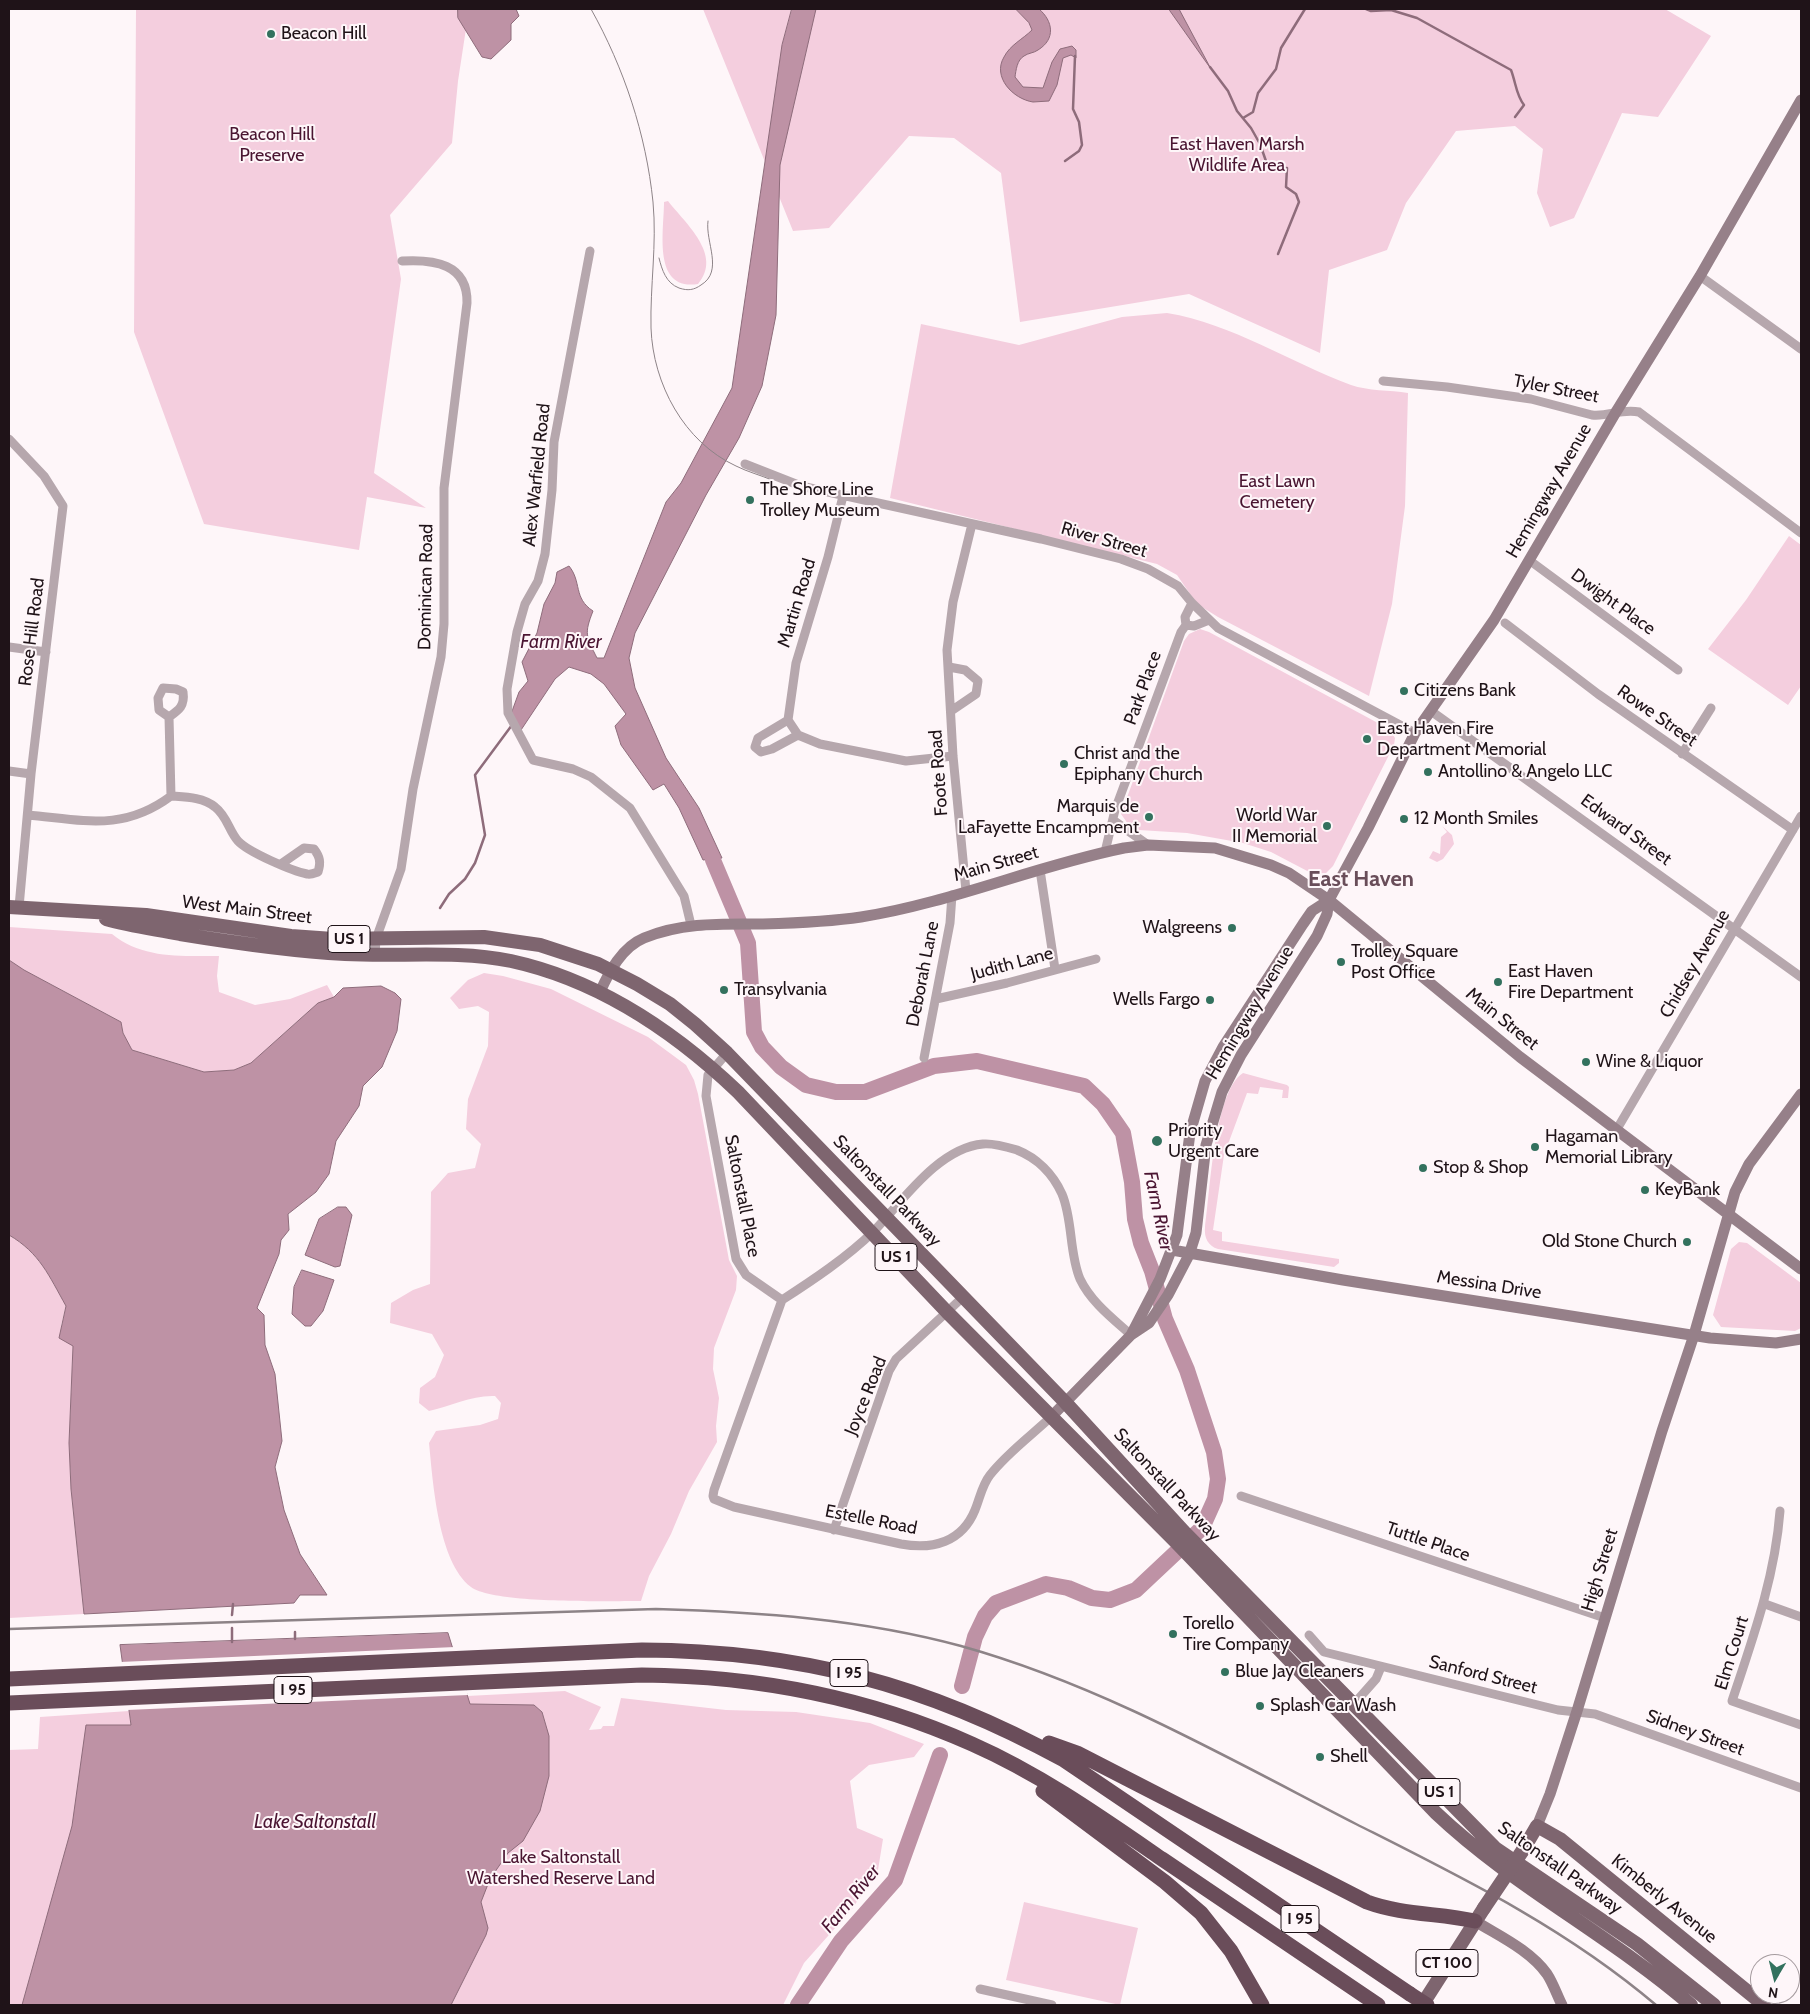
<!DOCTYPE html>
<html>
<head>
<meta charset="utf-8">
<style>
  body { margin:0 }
  #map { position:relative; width:1810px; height:2014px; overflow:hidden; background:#fef6f9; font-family:Cabin,sans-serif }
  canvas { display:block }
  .frame { position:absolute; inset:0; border:10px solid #1f1318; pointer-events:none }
  .north { position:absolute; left:1750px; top:1954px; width:50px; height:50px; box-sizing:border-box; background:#fef6f9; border:1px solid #a59b9f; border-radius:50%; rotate:188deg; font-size:14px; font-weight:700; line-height:20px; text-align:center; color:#1f1318 }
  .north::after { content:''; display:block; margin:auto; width:18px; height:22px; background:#33715e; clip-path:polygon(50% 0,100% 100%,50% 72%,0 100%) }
</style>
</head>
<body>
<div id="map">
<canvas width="1810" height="2014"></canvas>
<div class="frame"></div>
<div class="north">N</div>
</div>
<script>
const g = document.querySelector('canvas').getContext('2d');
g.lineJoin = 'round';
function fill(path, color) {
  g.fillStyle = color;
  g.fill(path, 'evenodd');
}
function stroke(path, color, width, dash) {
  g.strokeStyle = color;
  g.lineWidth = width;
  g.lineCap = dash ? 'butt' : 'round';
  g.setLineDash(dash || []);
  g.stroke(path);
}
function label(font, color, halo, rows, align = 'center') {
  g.font = font + ' Cabin,sans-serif';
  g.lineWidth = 4;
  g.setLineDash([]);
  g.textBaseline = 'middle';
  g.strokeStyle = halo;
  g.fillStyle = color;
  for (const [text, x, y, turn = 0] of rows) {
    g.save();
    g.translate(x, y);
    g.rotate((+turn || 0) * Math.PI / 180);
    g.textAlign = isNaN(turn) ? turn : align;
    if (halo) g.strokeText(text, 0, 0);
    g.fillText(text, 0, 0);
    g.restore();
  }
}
fill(new Path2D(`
  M 136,9 L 469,9 L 458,81 L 452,143 L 390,215 L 401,279 L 374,473 L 426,508 L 367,497 L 359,550 L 204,524 L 134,332 Z
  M 703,9 L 1665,9 L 1711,36 L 1658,117 L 1622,113 L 1574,218 L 1550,227 L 1537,193 L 1543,149 L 1515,126 L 1456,131 L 1406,203 L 1387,250 L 1329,270 L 1320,353 L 1189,294 L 1020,322 L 1001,173 L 954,138 L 909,136 L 829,228 L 793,231 Z
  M 668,201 C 686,224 723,255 698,284 C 652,291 664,231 664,202 Z
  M 1167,313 C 1233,324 1289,362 1351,385 C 1368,391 1390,390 1408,393 L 1405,506 L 1392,604 L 1369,696 L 1218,617 L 1197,604 L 1177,575 L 1157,564 L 890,498 L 921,324 L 1019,345 L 1122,317 Z
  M 1789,536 L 1801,545 L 1801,686 L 1788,705 L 1708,649 L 1746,600 Z
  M 1200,629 L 1209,632 L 1389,729 L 1395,738 L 1394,745 L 1333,866 L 1326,873 L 1313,874 L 1271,852 L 1243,843 L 1187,833 L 1139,830 L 1128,824 L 1121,814 L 1184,641 L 1189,634 Z
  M 1442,826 L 1452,835 L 1454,844 L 1443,859 L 1437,862 L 1429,858 L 1433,851 L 1440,854 L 1441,837 L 1447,832 Z
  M 9,927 L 112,934 C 142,959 182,956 219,956 L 217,976 L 219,992 L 255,1005 L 290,999 L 327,985 L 334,997 L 318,1003 L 251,1063 L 234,1070 L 204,1072 L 132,1050 L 123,1033 L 121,1022 L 24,970 L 9,960 Z
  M 484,973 L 503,976 L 551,989 L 648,1037 L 686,1065 L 694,1080 L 698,1094 L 729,1260 L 737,1276 L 736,1290 L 714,1348 L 713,1369 L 719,1398 L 716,1426 L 717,1442 L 689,1491 L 671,1534 L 649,1576 L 641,1601 C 609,1601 493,1604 471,1587 C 438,1562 433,1482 429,1443 L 436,1431 L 480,1425 L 498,1419 L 501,1403 L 495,1396 C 472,1395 451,1406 429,1411 L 419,1403 L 420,1388 L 435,1377 L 444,1355 L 432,1334 L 390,1323 L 391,1303 L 413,1290 L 430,1284 L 431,1192 L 448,1173 L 475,1168 L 481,1144 L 466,1129 L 468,1099 L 488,1046 L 489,1012 L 478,1006 L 459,1009 L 450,998 L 468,980 Z
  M 1243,1073 L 1287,1085 L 1289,1087 L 1288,1098 L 1282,1098 L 1283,1090 L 1260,1087 L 1258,1094 L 1247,1093 L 1224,1155 L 1213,1230 L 1222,1232 L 1222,1241 L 1339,1259 L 1339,1263 L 1334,1267 L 1218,1249 C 1208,1246 1204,1238 1205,1227 C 1210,1194 1214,1091 1243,1073 Z
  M 9,1235 C 40,1253 49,1276 66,1306 L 61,1326 L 73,1346 L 69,1443 L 71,1489 L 84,1614 L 9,1618 Z
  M 1739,1242 L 1747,1243 L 1801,1283 L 1801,1328 L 1795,1331 L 1721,1327 L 1713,1315 L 1731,1249 Z
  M 565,1691 L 601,1707 L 589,1730 L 601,1729 L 603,1726 L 614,1726 L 621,1698 L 726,1710 L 796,1712 L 870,1723 L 924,1744 L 914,1757 L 869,1765 L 850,1781 L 857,1828 L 883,1839 L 878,1870 L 852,1909 L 804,1963 L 783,2005 L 9,2005 L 9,1750 L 38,1749 L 40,1717 L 129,1711 L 131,1725 L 547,1730 L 542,1712 L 534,1705 L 469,1705 L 467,1696 Z
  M 1024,1902 L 1138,1928 L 1120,2005 L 1006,1980 Z`), '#f4cede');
const water = new Path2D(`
  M 458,9 L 516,9 L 519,16 L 511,24 L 511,40 L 491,59 L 482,57 L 458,18 Z
  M 792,9 L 816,9 L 780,165 L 776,315 L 762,386 L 739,438 L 706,495 L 635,633 L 629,658 L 635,688 L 666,758 L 699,808 L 722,858 L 703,860 L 679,808 L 664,784 L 653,790 L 621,745 L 615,726 L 626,714 L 604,684 L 591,674 L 569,667 L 555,679 L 521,730 L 511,714 L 519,692 L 528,681 L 522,662 L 537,633 L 544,604 L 555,583 L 557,572 L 569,566 C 582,582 573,598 593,611 C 584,634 586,636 597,658 L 604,658 L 666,502 L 681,483 L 732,388 L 782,45 Z
  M 1016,9 L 1039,9 C 1053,21 1056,39 1038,50 C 1034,53 1028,53 1024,56 C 1017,60 1016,70 1015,77 L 1023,87 L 1043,88 L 1052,62 L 1060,49 L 1072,46 L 1076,50 L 1076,58 L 1071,55 L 1063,58 L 1057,85 L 1049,101 C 1044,101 1038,102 1033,102 C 1013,99 992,77 1004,57 C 1010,45 1023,39 1032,30 L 1029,23 Z
  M 1169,9 L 1179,9 L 1211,69 L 1170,11 Z
  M 9,960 L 24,970 L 121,1022 L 123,1033 L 132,1050 L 204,1072 L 234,1070 L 251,1063 L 318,1003 L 334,997 L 343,988 L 381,986 L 395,993 L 401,999 L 397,1031 L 382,1067 L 363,1086 L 359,1106 L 336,1141 L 329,1174 L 316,1192 L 288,1214 L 289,1230 L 281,1240 L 279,1254 L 257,1308 L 264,1315 L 265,1345 L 275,1374 L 282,1441 L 275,1467 L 284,1510 L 300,1554 L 327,1595 L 300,1595 L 294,1603 L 84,1614 L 71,1489 L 69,1443 L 73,1346 L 59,1338 L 66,1306 C 49,1276 40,1253 9,1235 Z
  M 338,1207 L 346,1207 L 352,1215 L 340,1266 L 335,1267 L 305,1255 L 319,1219 Z
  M 302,1270 L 334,1280 L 323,1311 L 311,1326 L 305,1326 L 292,1314 L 294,1287 Z
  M 448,1633 L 470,1704 L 534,1705 L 542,1712 L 549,1736 L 549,1776 L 540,1811 L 523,1841 L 508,1853 L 490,1879 L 481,1902 L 488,1928 L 486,1935 L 451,2005 L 22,2005 L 72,1826 L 86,1725 L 131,1725 L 120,1645 Z`);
fill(water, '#be92a5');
stroke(water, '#8e6c7b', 1);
fill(new Path2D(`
  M 455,1647 L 468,1695 L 127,1710 L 120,1662 Z`), '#fef6f9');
stroke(new Path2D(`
  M 1366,9 L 1371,11 L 1391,10 L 1417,18 L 1511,70 C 1516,83 1516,95 1524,105 L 1515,117
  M 1210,67 L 1228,91 L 1237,111 L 1251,128 L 1260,144 L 1267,164 L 1272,168 L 1287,168 L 1286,187 L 1296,194 L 1299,202 L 1278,254
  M 1243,118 L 1253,112 L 1258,93 L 1276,69 L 1281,48 L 1305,9
  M 1065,161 L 1079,151 L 1082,145 L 1079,122 L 1073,109 L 1075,56
  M 440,908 L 449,894 L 465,879 L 475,863 L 485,835 L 475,775 L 512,725
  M 232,1615 L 233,1604
  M 295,1632 L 295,1639
  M 232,1642 L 232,1628`), '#8e6c7b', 2.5);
stroke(new Path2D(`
  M 713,860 L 748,943 L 754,1032 L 762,1047 L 781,1067 L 806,1085 L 836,1092 L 865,1092 L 934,1066 L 977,1061 L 1084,1086 L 1103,1104 L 1123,1133 L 1132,1182 L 1135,1219 L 1141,1243 L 1152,1271 L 1165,1319 L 1187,1370 L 1214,1452 L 1218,1479 L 1215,1499 L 1202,1528 L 1136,1590 L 1110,1600 L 1092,1598 L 1068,1588 L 1046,1584 L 996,1603 L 985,1616 L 975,1637 L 962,1686
  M 798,2005 L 841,1941 L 895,1880 L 940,1755`), '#be92a5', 16);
stroke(new Path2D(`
  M 590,251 L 554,442 L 552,490 L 545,554 L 538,581 L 525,604 L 517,632 L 507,689 L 508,713 L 533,760 L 573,769 L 591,777 L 630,808 L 684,896 L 691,925
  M 1700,276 L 1801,349
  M 1383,381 L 1447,387 L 1531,399 L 1592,415 C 1608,417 1622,408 1639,412 L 1801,533
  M 9,439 L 44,476 L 63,506 L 31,774 L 19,907
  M 745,464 L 801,486 L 1041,539 L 1121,559 L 1148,569 L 1178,586 L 1192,603 L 1218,628 L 1415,733
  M 1529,560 L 1678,670
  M 1505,623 L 1598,694 L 1793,830
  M 1186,625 L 1185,617 L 1192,603
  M 9,647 L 46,652
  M 949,667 L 965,670 L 978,681 L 976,694 L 951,711
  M 1431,711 L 1801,977
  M 788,720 L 796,663 L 828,557 L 843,496
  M 798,735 L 772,749 L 761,752 L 755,747 L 758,738 L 788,720 L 798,735 L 820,744 L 906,761 L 953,756
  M 1682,754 L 1711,708
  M 9,771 L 31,774
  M 171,796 C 185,797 203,797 215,807 C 227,816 229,831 238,841 C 248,852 292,871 307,874 C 311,875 315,873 318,872 C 321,862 320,857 314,849 L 304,848 L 281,864
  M 28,815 C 83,820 123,832 171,796 L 169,717 L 159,710 L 158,698 L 163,688 L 176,689 L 183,692 C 185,706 179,710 169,717
  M 1113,820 L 1148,845
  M 1105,852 L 1115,810 L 1181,632 L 1186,625 L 1194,626 L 1209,620
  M 1040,870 L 1055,969
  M 966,891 L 953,756 L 947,650 L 953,602 L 972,524
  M 375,955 L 376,939 L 401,869 L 413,789 L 441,657 L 444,624 L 444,488 L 467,303 C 468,264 434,259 402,261
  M 936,999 L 1007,983 L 1096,959
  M 727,1053 L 708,1075 L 706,1096 L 736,1259 L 746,1275 L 782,1300
  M 924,1058 L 950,923 L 952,895
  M 1617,1129 L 1801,816
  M 782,1300 L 714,1490 L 713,1496 L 714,1499 L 734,1507 L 901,1544 C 933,1550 962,1542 975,1510 C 980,1498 982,1485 990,1475 C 1007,1453 1032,1435 1052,1416
  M 782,1300 C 813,1280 846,1258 873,1232 C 902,1202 938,1148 983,1144 C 994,1143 1007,1147 1017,1150 C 1037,1158 1053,1174 1062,1194 C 1073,1220 1069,1253 1080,1279 C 1091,1302 1112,1318 1131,1335
  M 1241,1496 L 1605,1618
  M 1780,1511 C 1775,1577 1753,1638 1732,1701 L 1801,1725
  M 834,1530 L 889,1371 L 896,1359 L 962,1298
  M 1765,1604 L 1801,1617
  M 1309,1635 L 1324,1652 L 1558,1710 L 1595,1714 L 1801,1788
  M 1353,1705 L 1376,1679 L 1381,1667
  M 980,1989 L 1052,2005`), '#b6a7ad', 9);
stroke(new Path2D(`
  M 600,992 C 609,972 622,947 644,938 C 683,922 722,924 763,924 C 796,923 828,922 861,917 C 950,903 1035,866 1124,848 L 1148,845 L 1215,848 L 1271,865 L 1289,873 L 1329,900 L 1520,1057 L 1801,1269
  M 1172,1250 L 1343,1280 L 1710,1338 L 1776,1343 L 1801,1339
  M 1131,1335 L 1160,1279 L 1177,1235 L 1190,1133 L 1205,1081 L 1223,1047 L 1303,924 L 1312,911 L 1329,900
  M 1052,1416 L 1131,1335 L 1149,1323 L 1168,1295 L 1189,1255 L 1196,1233 L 1206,1145 L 1222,1092 L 1241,1055 L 1317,936 L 1327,914 L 1329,900 L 1368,828 L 1415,733 L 1494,620 L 1616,412 L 1700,276 L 1801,100
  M 1537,1826 L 1550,1794 L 1577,1711 L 1662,1431 L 1694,1335 L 1735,1192 L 1749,1164 L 1801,1094
  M 1475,1921 C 1499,1936 1530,1950 1547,1974 C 1553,1983 1557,1995 1562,2005`), '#968089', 11);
stroke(new Path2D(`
  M 9,907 L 146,915 L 291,936 L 333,939 L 484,937 L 540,945 L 598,964 L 637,984 L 670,1004 L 695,1024 L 727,1053 L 1065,1402 L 1185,1533 L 1495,1848 L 1637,1944 L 1714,2005
  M 106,919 C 130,926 155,929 180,934 C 235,943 290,951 345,954 C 401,957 456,950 511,961 C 598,980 675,1032 738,1092 L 947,1312 L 1176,1542 L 1436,1813 C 1513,1886 1610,1935 1691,2005
  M 1523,1850 L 1537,1826 L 1560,1839 L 1764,2005
  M 1422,2005 L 1484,1908`), '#7e656f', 14);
stroke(new Path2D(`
  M 9,1679 L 642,1650 C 799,1651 926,1684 1064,1760 L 1410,1994
  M 9,1703 L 642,1675 C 757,1676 867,1697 972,1744 C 1040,1774 1101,1817 1162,1859 C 1234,1907 1306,1956 1378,2005
  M 1049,1743 L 1077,1753 L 1367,1902 C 1402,1915 1439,1913 1475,1921
  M 1043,1791 L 1165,1882 L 1201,1913 L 1231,1951 L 1262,2005`), '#6a4d5a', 15);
stroke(new Path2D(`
  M 591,9 C 624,68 646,134 653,202 C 657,245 650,285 651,328 C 653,384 684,442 736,466 C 748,472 760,475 772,480
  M 659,258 C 662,270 666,283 679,288 C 688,291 694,290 701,285 C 724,271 705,242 708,221`), '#8d8387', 1);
stroke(new Path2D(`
  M 9,1629 L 656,1609 C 759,1612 861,1619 961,1646 C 1101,1685 1228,1758 1356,1824 C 1463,1878 1564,1927 1656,2005`), '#8d8387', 2.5);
stroke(new Path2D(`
  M 1484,1908 L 1523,1850`), '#7e656f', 14);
stroke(new Path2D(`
  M 1410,1994 L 1427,2005`), '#6a4d5a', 15);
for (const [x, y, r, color] of [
  [271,34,5,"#33715e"],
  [750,500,5,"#33715e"],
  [1404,691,5,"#33715e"],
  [1367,739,5,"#33715e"],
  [1064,764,5,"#33715e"],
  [1428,772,5,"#33715e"],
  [1149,817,5,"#33715e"],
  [1404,819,5,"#33715e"],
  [1327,826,5,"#33715e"],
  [1232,928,5,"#33715e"],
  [1341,962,5,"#33715e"],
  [1498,982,5,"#33715e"],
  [724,990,5,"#33715e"],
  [1210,1000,5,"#33715e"],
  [1586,1062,5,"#33715e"],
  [1157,1141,6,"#33715e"],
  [1535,1147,5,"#33715e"],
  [1423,1168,5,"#33715e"],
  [1645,1190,5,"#33715e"],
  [1687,1242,5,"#33715e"],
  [1173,1634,5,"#33715e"],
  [1225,1672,5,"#33715e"],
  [1260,1706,5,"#33715e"],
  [1320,1757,5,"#33715e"]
]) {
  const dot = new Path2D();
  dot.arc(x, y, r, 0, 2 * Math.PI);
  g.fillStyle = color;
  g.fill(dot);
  stroke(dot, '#fef6f9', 2);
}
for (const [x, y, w] of [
  [349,939,42],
  [896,1257,42],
  [849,1673,38],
  [293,1690,38],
  [1439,1792,42],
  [1300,1919,38],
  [1447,1963,62]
]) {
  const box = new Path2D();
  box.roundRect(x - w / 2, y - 13.5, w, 27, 4);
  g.fillStyle = '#fef6f9';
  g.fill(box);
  stroke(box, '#1f1318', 1);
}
label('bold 16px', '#1f1318', null, [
  ["US 1",349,939],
  ["US 1",896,1257],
  ["I 95",849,1673],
  ["I 95",293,1690],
  ["US 1",1439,1792],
  ["I 95",1300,1919],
  ["CT 100",1447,1963]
]);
label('18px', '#1f1318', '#fef6f9', [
  ["Beacon Hill",281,34],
  ["The Shore Line",760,490],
  ["Trolley Museum",760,511],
  ["Citizens Bank",1414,691],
  ["East Haven Fire",1377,729],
  ["Department Memorial",1377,750],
  ["Christ and the",1074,754],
  ["Epiphany Church",1074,775],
  ["Antollino & Angelo LLC",1438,772],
  ["Marquis de",1139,807,"right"],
  ["LaFayette Encampment",1139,828,"right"],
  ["World War",1317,816,"right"],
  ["II Memorial",1317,837,"right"],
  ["12 Month Smiles",1414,819],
  ["Walgreens",1222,928,"right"],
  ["Trolley Square",1351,952],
  ["Post Office",1351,973],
  ["East Haven",1508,972],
  ["Fire Department",1508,993],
  ["Transylvania",734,990],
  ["Wells Fargo",1200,1000,"right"],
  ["Wine & Liquor",1596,1062],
  ["Priority",1168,1131],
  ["Urgent Care",1168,1152],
  ["Hagaman",1545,1137],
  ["Memorial Library",1545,1158],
  ["Stop & Shop",1433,1168],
  ["KeyBank",1655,1190],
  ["Old Stone Church",1677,1242,"right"],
  ["Torello",1183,1624],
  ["Tire Company",1183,1645],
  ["Blue Jay Cleaners",1235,1672],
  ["Splash Car Wash",1270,1706],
  ["Shell",1330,1757]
], 'left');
label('18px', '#4a1531', '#fef6f9', [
  ["Beacon Hill",272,135],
  ["Preserve",272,156],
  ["East Haven Marsh",1237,145],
  ["Wildlife Area",1237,166],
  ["East Lawn",1277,482],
  ["Cemetery",1277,503],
  ["Lake Saltonstall",561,1858],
  ["Watershed Reserve Land",561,1879]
]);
label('18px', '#1f1318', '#fef6f9', [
  ["Tyler Street",1556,389,11],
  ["Alex Warfield Road",537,475,-84],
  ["Hemingway Avenue",1549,491,-60],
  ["River Street",1104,540,16],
  ["Dominican Road",426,587,-89],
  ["Dwight Place",1613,602,36],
  ["Martin Road",797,603,-73],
  ["Rose Hill Road",32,632,-83],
  ["Park Place",1143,688,-70],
  ["Rowe Street",1657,716,35],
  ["Foote Road",939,773,-94],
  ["Edward Street",1626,830,36],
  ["Main Street",996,864,-16],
  ["West Main Street",247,910,7],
  ["Judith Lane",1012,964,-15],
  ["Chidsey Avenue",1695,964,-60],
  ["Deborah Lane",923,974,-79],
  ["Hemingway Avenue",1250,1013,-59],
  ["Main Street",1502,1019,39],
  ["Saltonstall Parkway",887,1191,46],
  ["Saltonstall Place",742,1196,79],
  ["Messina Drive",1489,1285,9],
  ["Joyce Road",866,1396,-68],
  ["Saltonstall Parkway",1167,1485,47],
  ["Estelle Road",871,1520,11],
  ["Tuttle Place",1428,1542,19],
  ["High Street",1600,1570,-73],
  ["Elm Court",1732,1653,-73],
  ["Sanford Street",1483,1675,14],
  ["Sidney Street",1695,1733,20],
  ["Saltonstall Parkway",1560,1868,35],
  ["Kimberly Avenue",1664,1899,39]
]);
label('italic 19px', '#4b1532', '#fef6f9', [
  ["Farm River",561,642],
  ["Farm River",1158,1211,78],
  ["Lake Saltonstall",315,1822],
  ["Farm River",851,1899,-51]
]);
label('bold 22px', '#694d59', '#fef6f9', [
  ["East Haven",1361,880]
]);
</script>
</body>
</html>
